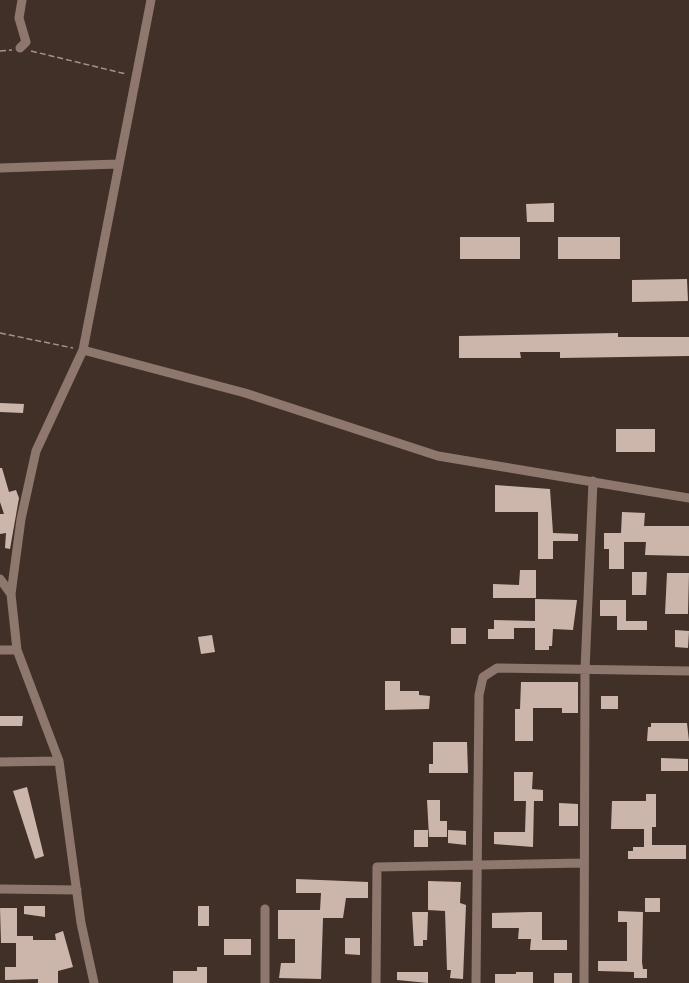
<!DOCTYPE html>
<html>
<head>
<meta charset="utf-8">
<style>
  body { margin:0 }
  canvas { display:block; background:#413028 }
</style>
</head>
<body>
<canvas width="689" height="983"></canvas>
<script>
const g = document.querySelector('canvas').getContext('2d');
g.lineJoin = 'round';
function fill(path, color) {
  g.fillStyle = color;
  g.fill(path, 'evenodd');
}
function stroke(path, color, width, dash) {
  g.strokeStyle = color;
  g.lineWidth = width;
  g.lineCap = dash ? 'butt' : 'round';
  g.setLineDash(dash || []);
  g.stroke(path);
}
fill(new Path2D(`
  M 554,203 L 554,222 L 527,222 L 526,204 Z
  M 460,237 L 520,237 L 520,259 L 460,259 Z
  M 558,237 L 620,237 L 620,259 L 558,259 Z
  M 687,279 L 688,301 L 632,302 L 632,280 Z
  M 618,333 L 618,337 L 689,337 L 689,356 L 560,358 L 560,352 L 520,352 L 521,358 L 459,358 L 459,336 Z
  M 0,403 L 24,404 L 23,413 L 0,412 Z
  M 616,429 L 655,429 L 655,452 L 616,452 Z
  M 0,468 L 2,468 L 9,492 L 16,490 L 19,498 L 10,549 L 5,548 L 6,533 L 0,534 L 0,514 L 4,514 L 0,502 Z
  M 495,485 L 550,489 L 553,533 L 578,534 L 578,541 L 553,541 L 553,559 L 538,559 L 538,512 L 495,512 Z
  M 622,512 L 645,513 L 644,526 L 689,526 L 689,556 L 645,555 L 646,542 L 624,542 L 624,569 L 609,569 L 609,549 L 604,549 L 604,533 L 621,533 Z
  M 520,570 L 536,570 L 536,598 L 493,598 L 493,584 L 519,585 Z
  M 632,572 L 647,572 L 646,595 L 632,595 Z
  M 667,573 L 689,573 L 688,614 L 665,614 Z
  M 535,599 L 577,600 L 573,630 L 553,629 L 552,646 L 549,646 L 549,650 L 535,650 L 535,628 L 514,628 L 514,639 L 488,639 L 488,629 L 494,629 L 494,620 L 535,621 Z
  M 600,600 L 626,600 L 626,621 L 647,621 L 647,630 L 617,630 L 617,616 L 600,616 Z
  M 451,628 L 466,628 L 466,644 L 451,644 Z
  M 675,630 L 689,631 L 688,648 L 675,647 Z
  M 212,635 L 215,652 L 201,654 L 198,637 Z
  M 385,681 L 400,681 L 400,691 L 419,691 L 419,695 L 430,696 L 429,709 L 385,710 Z
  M 521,682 L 578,682 L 578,713 L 562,713 L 562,708 L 533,708 L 533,741 L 515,741 L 515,709 L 520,709 Z
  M 601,696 L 618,696 L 618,709 L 601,709 Z
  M 0,716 L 23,716 L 22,726 L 0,726 Z
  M 651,723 L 687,723 L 689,741 L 647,741 L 648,727 L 651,727 Z
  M 433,742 L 467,742 L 468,773 L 429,773 L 429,764 L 433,764 Z
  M 661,758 L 688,759 L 688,771 L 661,771 Z
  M 514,772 L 533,772 L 532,789 L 543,790 L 543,801 L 534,801 L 533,847 L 494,844 L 494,832 L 525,832 L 526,801 L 514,801 Z
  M 27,787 L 44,856 L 35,859 L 13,791 Z
  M 646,794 L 656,794 L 656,827 L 652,827 L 652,845 L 686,845 L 686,859 L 628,859 L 628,851 L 633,851 L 633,847 L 644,847 L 644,829 L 611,829 L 612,801 L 646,801 Z
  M 427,800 L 440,800 L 440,821 L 447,821 L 447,837 L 429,837 Z
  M 559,803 L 578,804 L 578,826 L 559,826 Z
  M 414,830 L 428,830 L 428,847 L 414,847 Z
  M 448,830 L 466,831 L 466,845 L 448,843 Z
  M 296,879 L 368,882 L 368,898 L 346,898 L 343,918 L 323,918 L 321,979 L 279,978 L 281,963 L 295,963 L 295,939 L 278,939 L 278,910 L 320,910 L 321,893 L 296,893 Z
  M 428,881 L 461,882 L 460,903 L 466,905 L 463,979 L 450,978 L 451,970 L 447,970 L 445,911 L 428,910 Z
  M 645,898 L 660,898 L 660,912 L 645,912 Z
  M 24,906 L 45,906 L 45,917 L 24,914 Z
  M 198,906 L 209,906 L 209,926 L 198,926 Z
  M 0,908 L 17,908 L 17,936 L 33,936 L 33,940 L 56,940 L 55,934 L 63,931 L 73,967 L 58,971 L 58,983 L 38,983 L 38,979 L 5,980 L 5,967 L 16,967 L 16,943 L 1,943 Z
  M 618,911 L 643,912 L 642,962 L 643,969 L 647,969 L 647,978 L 634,978 L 634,972 L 598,971 L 598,961 L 627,961 L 627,922 L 618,922 Z
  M 412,912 L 428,912 L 427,940 L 423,940 L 423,946 L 414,946 Z
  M 531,912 L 542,912 L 542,940 L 567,940 L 567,950 L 530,950 L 531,939 L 518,939 L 519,928 L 492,928 L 492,913 Z
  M 345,938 L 360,938 L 360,955 L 345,954 Z
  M 224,939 L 251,939 L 251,955 L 224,955 Z
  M 197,967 L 207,967 L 207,983 L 173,983 L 173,971 L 197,971 Z
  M 397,972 L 428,972 L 428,983 L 397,980 Z
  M 516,972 L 533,972 L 533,983 L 495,983 L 495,974 L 516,974 Z
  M 554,973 L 572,973 L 572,983 L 554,983 Z`), '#ccb6ac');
stroke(new Path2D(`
  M 0,51 L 12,50
  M 31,51 L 126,74
  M 0,333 L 73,348`), '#a0928c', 1.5, [6, 3]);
stroke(new Path2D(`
  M 20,48 L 26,42 L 19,18 L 22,0
  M 0,168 L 118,164
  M 83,350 L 245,393 L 438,456 L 689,498
  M 0,579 L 11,594
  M 0,650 L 17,650
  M 0,762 L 59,761
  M 0,889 L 77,890
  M 94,983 L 81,923 L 59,761 L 17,650 L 11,594 L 21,519 L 36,451 L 83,350 L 151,0
  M 265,983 L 265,909
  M 376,983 L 377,867 L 583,863
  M 476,983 L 479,695 L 483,677 L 497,668 L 689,671
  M 584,983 L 585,670 L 593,481`), '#8e786e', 9);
</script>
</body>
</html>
